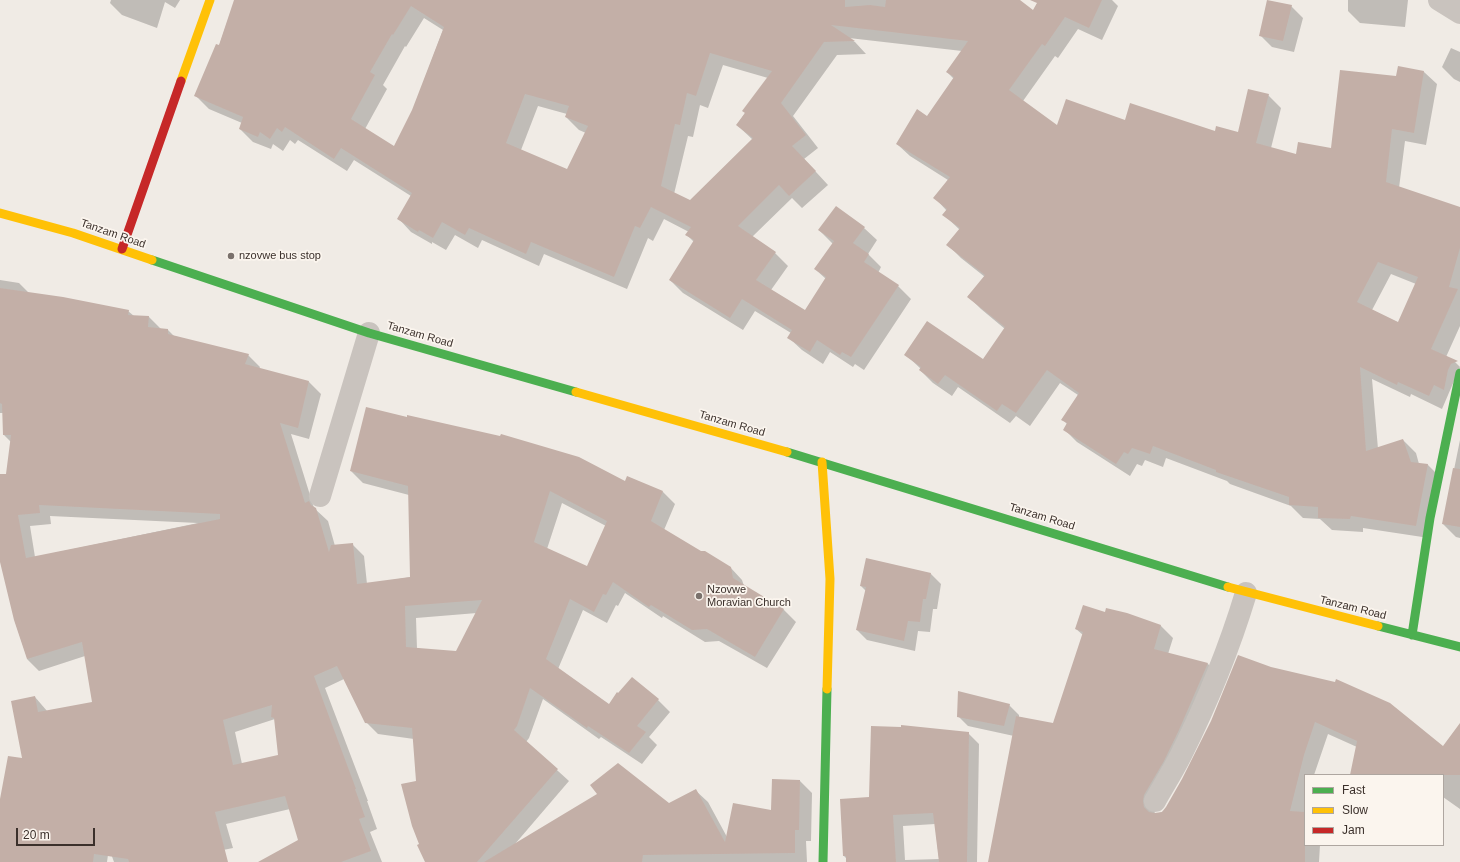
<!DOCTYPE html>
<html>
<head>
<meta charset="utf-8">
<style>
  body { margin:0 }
  #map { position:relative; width:1460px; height:862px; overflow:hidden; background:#f0ebe5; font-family:Helvetica,sans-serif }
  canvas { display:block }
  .legend { position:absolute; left:1304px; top:774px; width:140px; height:72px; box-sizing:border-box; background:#fbf5ee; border:1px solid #aea6a0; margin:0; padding:5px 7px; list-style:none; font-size:12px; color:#3b302b }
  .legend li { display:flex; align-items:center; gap:8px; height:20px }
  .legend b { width:20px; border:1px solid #aea6a0 }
  .scale { position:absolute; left:16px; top:828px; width:79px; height:18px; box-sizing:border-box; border:2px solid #3b302b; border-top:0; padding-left:5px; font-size:12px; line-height:14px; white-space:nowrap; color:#3b302b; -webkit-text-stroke:3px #fbf5ee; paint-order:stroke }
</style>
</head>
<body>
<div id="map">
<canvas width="1460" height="862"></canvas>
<ul class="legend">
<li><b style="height:5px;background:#4caf50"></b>Fast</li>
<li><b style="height:5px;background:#ffc107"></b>Slow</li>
<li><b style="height:5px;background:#c62828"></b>Jam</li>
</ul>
<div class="scale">20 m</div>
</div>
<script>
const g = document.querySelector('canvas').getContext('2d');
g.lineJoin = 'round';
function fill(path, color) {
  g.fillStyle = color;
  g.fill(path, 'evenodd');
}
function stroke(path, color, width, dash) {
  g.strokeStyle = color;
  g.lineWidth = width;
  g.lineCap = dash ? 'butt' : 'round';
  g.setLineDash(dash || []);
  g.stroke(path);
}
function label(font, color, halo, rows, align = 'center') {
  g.font = font + ' Helvetica,sans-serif';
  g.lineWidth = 3.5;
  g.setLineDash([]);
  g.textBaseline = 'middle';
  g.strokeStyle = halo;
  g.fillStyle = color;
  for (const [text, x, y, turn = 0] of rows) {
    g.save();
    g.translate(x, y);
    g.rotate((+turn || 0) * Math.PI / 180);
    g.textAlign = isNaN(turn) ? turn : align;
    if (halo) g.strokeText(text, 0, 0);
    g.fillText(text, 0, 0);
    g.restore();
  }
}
fill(new Path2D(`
  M 111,0 L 180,0 L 175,8 L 165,2 L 157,28 L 122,15 L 110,3 Z
  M 235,0 L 1018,0 L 1033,11 L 1039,0 L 1112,0 L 1118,6 L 1102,40 L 1078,29 L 1058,58 L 1055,56 L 1023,101 L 1057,126 L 1126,121 L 1215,132 L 1239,133 L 1268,95 L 1281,108 L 1271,148 L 1297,155 L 1332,149 L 1397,77 L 1399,67 L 1424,72 L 1437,84 L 1426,145 L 1405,141 L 1399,188 L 1460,215 L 1460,326 L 1446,357 L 1452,359 L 1460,367 L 1442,409 L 1411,394 L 1410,397 L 1372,379 L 1378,449 L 1403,440 L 1416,453 L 1419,464 L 1428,465 L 1441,478 L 1429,538 L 1363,528 L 1363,532 L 1332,530 L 1320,519 L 1303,518 L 1291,506 L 1230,484 L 1227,481 L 1166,458 L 1163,467 L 1145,460 L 1142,466 L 1137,464 L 1130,476 L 1077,442 L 1064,429 L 1067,424 L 1063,420 L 1078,395 L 1060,383 L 1030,426 L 1016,416 L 1010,423 L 958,387 L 952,396 L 933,383 L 920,370 L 921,369 L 905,354 L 983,360 L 1005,329 L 981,309 L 968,296 L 985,277 L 961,258 L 948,245 L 960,230 L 944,215 L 947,211 L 935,198 L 948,180 L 910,156 L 897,144 L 927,117 L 954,79 L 947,72 L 962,51 L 849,38 L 855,42 L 866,54 L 837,55 L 793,116 L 818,148 L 804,159 L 828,185 L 802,208 L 792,198 L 752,237 L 775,253 L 788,266 L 771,290 L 805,311 L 826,279 L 815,269 L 833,244 L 819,230 L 864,228 L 877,240 L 868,254 L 881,267 L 878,273 L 898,286 L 911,299 L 864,370 L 855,364 L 853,367 L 830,352 L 823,364 L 802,350 L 789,338 L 791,333 L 755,311 L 743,330 L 683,293 L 670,280 L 694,242 L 687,235 L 689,232 L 664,219 L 653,241 L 648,238 L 627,289 L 544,254 L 539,266 L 482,240 L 478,248 L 455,235 L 446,250 L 432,242 L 432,244 L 411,232 L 399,219 L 411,196 L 354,160 L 347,171 L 298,140 L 295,144 L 290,140 L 283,151 L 273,144 L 271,149 L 253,142 L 240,129 L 242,123 L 209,109 L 196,96 L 219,46 ZM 424,18 L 443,30 L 413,110 L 394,147 L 365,129 L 387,89 L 383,85 L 405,46 L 406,47 ZM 723,65 L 768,78 L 737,125 L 753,140 L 690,202 L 674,194 L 688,136 L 693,137 L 700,105 L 708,108 ZM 538,106 L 567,114 L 566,117 L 579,130 L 586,133 L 568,171 L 521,150 ZM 1391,274 L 1416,284 L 1399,323 L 1372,310 Z
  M 1348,0 L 1408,0 L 1405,27 L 1360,23 L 1348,11 Z
  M 1291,6 L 1303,18 L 1294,52 L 1272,47 L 1260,35 Z
  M 1451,48 L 1460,52 L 1460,82 L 1454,79 L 1442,67 Z
  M 0,280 L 19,283 L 29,293 L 128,311 L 134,316 L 149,317 L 161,329 L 168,330 L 174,336 L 248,355 L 260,367 L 259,369 L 309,382 L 321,394 L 309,439 L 291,434 L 314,508 L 328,521 L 335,546 L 352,544 L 364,556 L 367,584 L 411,577 L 409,495 L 363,483 L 351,471 L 625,483 L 628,477 L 663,492 L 675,504 L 664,530 L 701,552 L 730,567 L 742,580 L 744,586 L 784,610 L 796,622 L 767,668 L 719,641 L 705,642 L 663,616 L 662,618 L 625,593 L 618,606 L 616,605 L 607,623 L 583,610 L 558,669 L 609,705 L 658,700 L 670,712 L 649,737 L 657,745 L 642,764 L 601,737 L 599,739 L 543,699 L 529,738 L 526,742 L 569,781 L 515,844 L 669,805 L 695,790 L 708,802 L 727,837 L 772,811 L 800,781 L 812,793 L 811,841 L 806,841 L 807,862 L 426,862 L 420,845 L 414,739 L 378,734 L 366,722 L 344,679 L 325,688 L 368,801 L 367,801 L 377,829 L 370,832 L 382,862 L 260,862 L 299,841 L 290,809 L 226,824 L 233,848 L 208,853 L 210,862 L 114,862 L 109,848 L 107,862 L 0,862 L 0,805 L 23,759 L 35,697 L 47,711 L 93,703 L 85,656 L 39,671 L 27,659 L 35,615 L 0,557 L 0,498 L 5,497 L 11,442 L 4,435 L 3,413 L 0,413 ZM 562,503 L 606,526 L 587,568 L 547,549 ZM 50,516 L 198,523 L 35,557 L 30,526 L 51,524 ZM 477,613 L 457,652 L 417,649 L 416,618 ZM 275,719 L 279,756 L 242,764 L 235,732 Z
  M 1460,440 L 1460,538 L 1456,537 L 1443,524 Z
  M 931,574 L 941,584 L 937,609 L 933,609 L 930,632 L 918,631 L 915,651 L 867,640 L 857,630 L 866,591 L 861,586 Z
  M 1106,613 L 1161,626 L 1173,638 L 1168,654 L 1208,664 L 1220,676 L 1156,808 L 1154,815 L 1162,812 L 1167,808 L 1183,779 L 1212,721 L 1239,656 L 1443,747 L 1460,724 L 1460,809 L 1443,797 L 1443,775 L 1351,775 L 1357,747 L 1328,734 L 1314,775 L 1305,775 L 1305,845 L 1320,845 L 1319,862 L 989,862 L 1014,736 L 968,726 L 958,716 L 1009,705 L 1019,715 L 1019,717 L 1053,725 L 1083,635 L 1076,629 Z
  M 902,728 L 968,733 L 979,744 L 977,862 L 847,862 L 847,859 L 844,856 ZM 935,824 L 939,859 L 905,860 L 903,826 Z`), '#0003');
fill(new Path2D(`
  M 234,0 L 845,0 L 845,7 L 870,5 L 885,7 L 886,0 L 1020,0 L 1033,10 L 1037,3 L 1030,0 L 1102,0 L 1089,28 L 1065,17 L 1045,46 L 1042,44 L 1009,90 L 1057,125 L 1066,99 L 1125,120 L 1130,103 L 1215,131 L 1216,126 L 1238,132 L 1248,89 L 1269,94 L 1256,143 L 1296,154 L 1298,142 L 1331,148 L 1340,70 L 1396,76 L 1398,66 L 1424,71 L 1414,133 L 1392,129 L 1386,182 L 1460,207 L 1460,248 L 1449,287 L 1458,289 L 1431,349 L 1458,361 L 1451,364 L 1448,370 L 1444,390 L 1434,385 L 1429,396 L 1398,382 L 1397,385 L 1360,367 L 1366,451 L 1403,439 L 1411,462 L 1428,464 L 1416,526 L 1351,516 L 1350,519 L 1318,518 L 1318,507 L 1289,505 L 1289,497 L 1216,472 L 1216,470 L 1153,446 L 1150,454 L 1132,448 L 1128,454 L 1124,452 L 1116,464 L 1063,430 L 1067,423 L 1061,420 L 1079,393 L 1047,370 L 1016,413 L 1002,404 L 997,411 L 945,375 L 938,384 L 919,370 L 921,367 L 904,355 L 927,321 L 983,359 L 1005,327 L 967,297 L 985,275 L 946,245 L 960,228 L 942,215 L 947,209 L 933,198 L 950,177 L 896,144 L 917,109 L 927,116 L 954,77 L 946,72 L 968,41 L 831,25 L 855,41 L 824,42 L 781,103 L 806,135 L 792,146 L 816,171 L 789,196 L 779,185 L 738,226 L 776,252 L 756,280 L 805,310 L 826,277 L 814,269 L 834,241 L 818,230 L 836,206 L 865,227 L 853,243 L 869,254 L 864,262 L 899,285 L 851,357 L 842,352 L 840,355 L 817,340 L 810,352 L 787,338 L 792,330 L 742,299 L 730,318 L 669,280 L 694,240 L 685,235 L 691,227 L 651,207 L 640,228 L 635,226 L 614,277 L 531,242 L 526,254 L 469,228 L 465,235 L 442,222 L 433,238 L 419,230 L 418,232 L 397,219 L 412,193 L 341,148 L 334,159 L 285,127 L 282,132 L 277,128 L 270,139 L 260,132 L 258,137 L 239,129 L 243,117 L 194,96 L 216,44 L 219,45 ZM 411,6 L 444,27 L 412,110 L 394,146 L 351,119 L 375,75 L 370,72 L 392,34 L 393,35 ZM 710,53 L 772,71 L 742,111 L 745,113 L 736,125 L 753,138 L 690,200 L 661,186 L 675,124 L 680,125 L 687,93 L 696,96 ZM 525,94 L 569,106 L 565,117 L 588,126 L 567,169 L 506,143 ZM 1378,262 L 1418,277 L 1398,322 L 1357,302 Z
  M 1267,0 L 1292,5 L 1283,41 L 1259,36 Z
  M 0,288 L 63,297 L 129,310 L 128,315 L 149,316 L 148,327 L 168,329 L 168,334 L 249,354 L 245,364 L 309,381 L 298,428 L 280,423 L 305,503 L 309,501 L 311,505 L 316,508 L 329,552 L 331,545 L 353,543 L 357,584 L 410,577 L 408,486 L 350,471 L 366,407 L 407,417 L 407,415 L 500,436 L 501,434 L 579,457 L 625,481 L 627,476 L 663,491 L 651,521 L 701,551 L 705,551 L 731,567 L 733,578 L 784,609 L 755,657 L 707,629 L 692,630 L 651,605 L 649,607 L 613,582 L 606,595 L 603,594 L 594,612 L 570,599 L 546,659 L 609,704 L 617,692 L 618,693 L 632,677 L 659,699 L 637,726 L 646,732 L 629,753 L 588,726 L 587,728 L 530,688 L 517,726 L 514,730 L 558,769 L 477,862 L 425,862 L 417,845 L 419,844 L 412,826 L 401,784 L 416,781 L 412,728 L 365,723 L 337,666 L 314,676 L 356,789 L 355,789 L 365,817 L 359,819 L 371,851 L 341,862 L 258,862 L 298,840 L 285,796 L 215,812 L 228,862 L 129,862 L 128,859 L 94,854 L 93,862 L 0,862 L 0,799 L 8,756 L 22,758 L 11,701 L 35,696 L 38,712 L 92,702 L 82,642 L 27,659 L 14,620 L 0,562 L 0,474 L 6,474 L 11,435 L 3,435 L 2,404 L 0,403 ZM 550,491 L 607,521 L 587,566 L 534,542 ZM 39,505 L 220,514 L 220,519 L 26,558 L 18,515 L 40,513 ZM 482,600 L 456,651 L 406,647 L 405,606 ZM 272,705 L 271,717 L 274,718 L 278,755 L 233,765 L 223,720 Z
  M 1453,468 L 1460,469 L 1460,527 L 1442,524 Z
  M 866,558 L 931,573 L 926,599 L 923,599 L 920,622 L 908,621 L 904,641 L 856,630 L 866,587 L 860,586 Z
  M 1083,605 L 1105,612 L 1106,608 L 1127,613 L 1161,625 L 1154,649 L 1208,663 L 1179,730 L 1164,761 L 1144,795 L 1143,801 L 1144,807 L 1149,812 L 1155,813 L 1162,812 L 1166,807 L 1182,779 L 1211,721 L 1238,655 L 1271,667 L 1335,682 L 1336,679 L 1390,703 L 1443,746 L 1460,723 L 1460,775 L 1350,775 L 1357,741 L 1315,722 L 1304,755 L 1290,811 L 1305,812 L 1305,862 L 988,862 L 1016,716 L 1053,723 L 1083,632 L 1075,629 Z
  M 958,691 L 1010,704 L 1004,726 L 957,717 Z
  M 901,725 L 969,732 L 967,862 L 939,862 L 933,813 L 893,815 L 896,862 L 846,862 L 846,856 L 843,856 L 840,799 L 869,797 L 871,726 L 901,727 Z
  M 618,763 L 669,803 L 696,789 L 725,842 L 733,803 L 771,810 L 772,779 L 800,780 L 799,830 L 795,830 L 795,853 L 643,855 L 642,862 L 484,862 L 597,794 L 590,785 Z`), '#c3afa7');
stroke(new Path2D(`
  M 1439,0 L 1460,13
  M 320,496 L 369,333
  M 1155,801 C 1164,785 1173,771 1181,755 C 1207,703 1229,649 1246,593`), '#c9c3be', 22);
stroke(new Path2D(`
  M 152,260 L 369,333 L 576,392
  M 787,452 L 1228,587
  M 1378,626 L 1460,647
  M 1412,635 L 1430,518 L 1460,373
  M 823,862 L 827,689`), '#4caf50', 9);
stroke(new Path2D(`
  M 181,81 L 210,0
  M 0,213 L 73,233 L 152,260
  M 576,392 L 787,452
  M 822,462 L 830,579 L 827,689
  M 1228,587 L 1378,626`), '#ffc107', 9);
stroke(new Path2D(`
  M 122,249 L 181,81`), '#c62828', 9);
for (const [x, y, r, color] of [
  [231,256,4,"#7a716c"],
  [699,596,4,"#7a716c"]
]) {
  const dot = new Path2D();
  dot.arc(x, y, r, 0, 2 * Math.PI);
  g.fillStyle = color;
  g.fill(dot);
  stroke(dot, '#fbf5ee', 1.5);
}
label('11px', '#3b302b', '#fbf5ee', [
  ["Tanzam Road",113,234,19],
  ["Tanzam Road",420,335,16],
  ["Tanzam Road",732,424,16],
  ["Tanzam Road",1042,517,17],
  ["Tanzam Road",1353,608,14]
]);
label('11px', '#3b302b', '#fbf5ee', [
  ["nzovwe bus stop",239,256],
  ["Nzovwe",707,590],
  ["Moravian Church",707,603]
], 'left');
</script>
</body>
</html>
